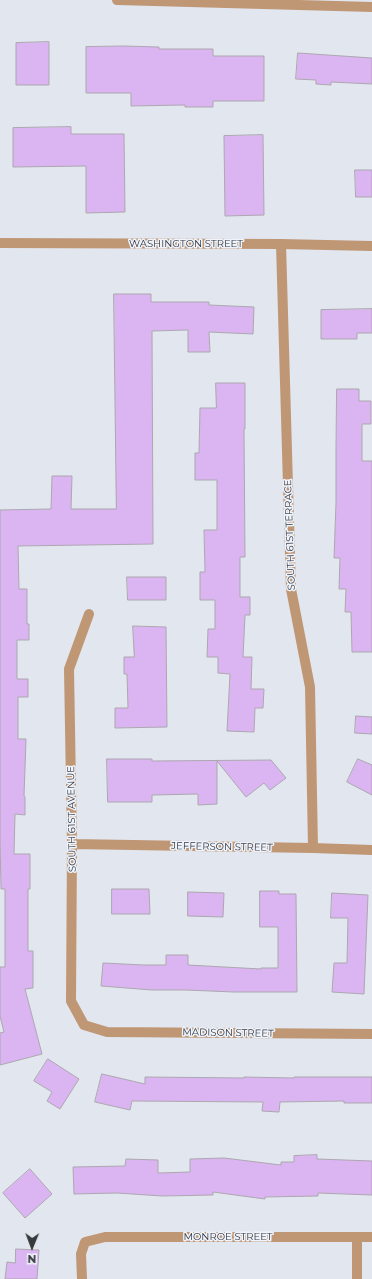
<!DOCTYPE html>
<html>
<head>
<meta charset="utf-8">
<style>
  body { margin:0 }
  #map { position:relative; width:372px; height:1279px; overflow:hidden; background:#e1e6ef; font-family:Montserrat,sans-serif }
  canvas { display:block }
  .north { position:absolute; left:12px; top:1227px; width:40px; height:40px; -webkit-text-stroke:3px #eef3fc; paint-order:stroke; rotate:181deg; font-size:11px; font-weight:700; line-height:16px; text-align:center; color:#37393d }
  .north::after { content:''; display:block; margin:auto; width:14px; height:18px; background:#37393d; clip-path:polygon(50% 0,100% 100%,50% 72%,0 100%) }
</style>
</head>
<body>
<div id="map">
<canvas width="372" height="1279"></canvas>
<div class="north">N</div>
</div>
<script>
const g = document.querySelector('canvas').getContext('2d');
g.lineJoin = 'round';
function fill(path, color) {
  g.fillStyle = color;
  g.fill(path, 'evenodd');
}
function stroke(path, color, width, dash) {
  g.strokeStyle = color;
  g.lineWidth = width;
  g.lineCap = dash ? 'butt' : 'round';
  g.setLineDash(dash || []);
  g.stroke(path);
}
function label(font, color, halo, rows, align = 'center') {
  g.font = font + ' Montserrat,sans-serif';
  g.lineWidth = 3;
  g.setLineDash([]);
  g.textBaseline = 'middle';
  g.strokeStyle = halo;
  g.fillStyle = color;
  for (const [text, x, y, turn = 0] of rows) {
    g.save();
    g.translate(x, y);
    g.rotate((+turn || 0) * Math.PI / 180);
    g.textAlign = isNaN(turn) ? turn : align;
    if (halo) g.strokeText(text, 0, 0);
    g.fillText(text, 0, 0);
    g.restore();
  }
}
const building = new Path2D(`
  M 49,42 L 49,85 L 16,85 L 16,43 Z
  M 123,46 L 159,47 L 159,49 L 213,49 L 213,56 L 264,56 L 264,101 L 213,101 L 213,107 L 185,107 L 185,105 L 131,106 L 131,93 L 86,93 L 86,47 Z
  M 298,53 L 372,58 L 372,84 L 331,82 L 331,85 L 316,84 L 316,80 L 296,79 Z
  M 71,127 L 71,134 L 124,134 L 125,212 L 86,213 L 86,166 L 13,167 L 13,128 Z
  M 263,135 L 264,215 L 225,216 L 224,136 Z
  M 355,170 L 372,170 L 372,197 L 356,197 Z
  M 114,294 L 151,294 L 151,302 L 209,302 L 209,305 L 254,307 L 253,334 L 209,332 L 210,352 L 188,352 L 188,330 L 152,331 L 153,544 L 18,546 L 19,589 L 27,589 L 27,624 L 29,624 L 29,640 L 17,640 L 17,679 L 28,679 L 28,697 L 18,697 L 18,739 L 26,739 L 24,796 L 25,797 L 25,815 L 15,814 L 14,854 L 30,854 L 30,889 L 28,889 L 28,951 L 33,951 L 33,988 L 25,989 L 42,1054 L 0,1065 L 0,1033 L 4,1032 L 0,1016 L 0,967 L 5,967 L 5,889 L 1,889 L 0,839 L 0,510 L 51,509 L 52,476 L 72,476 L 71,509 L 116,509 Z
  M 372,309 L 372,333 L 357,333 L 357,339 L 321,339 L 321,310 Z
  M 216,383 L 245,383 L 245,429 L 244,429 L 245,557 L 240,557 L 240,597 L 250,597 L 250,615 L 245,615 L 243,657 L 252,657 L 251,689 L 264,689 L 263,708 L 255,708 L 254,732 L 227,731 L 230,674 L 218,673 L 218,657 L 207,657 L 208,629 L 215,629 L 215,600 L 200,600 L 200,572 L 205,572 L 204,530 L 217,530 L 217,480 L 195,480 L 195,453 L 199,453 L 200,408 L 216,408 Z
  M 337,389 L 359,389 L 359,401 L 371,401 L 371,424 L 362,424 L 362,461 L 372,461 L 372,652 L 352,652 L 351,612 L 345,612 L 346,589 L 339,589 L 340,558 L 334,558 L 336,503 L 336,448 Z
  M 127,577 L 166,577 L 166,600 L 128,600 Z
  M 133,626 L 166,627 L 167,727 L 115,728 L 115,708 L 128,708 L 127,674 L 124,674 L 124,657 L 134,657 Z
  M 356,716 L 372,717 L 372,734 L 355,733 Z
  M 107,759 L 152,759 L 152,761 L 271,760 L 286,778 L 270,790 L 264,783 L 246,797 L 217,761 L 217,804 L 198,805 L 198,794 L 152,795 L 152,802 L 108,802 Z
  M 358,759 L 372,765 L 372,795 L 347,782 Z
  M 112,889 L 149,889 L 150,914 L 112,914 Z
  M 260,891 L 279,891 L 279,894 L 296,894 L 297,992 L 234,992 L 186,990 L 152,990 L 101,986 L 103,963 L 144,965 L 166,965 L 166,955 L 188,955 L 188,965 L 261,969 L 261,968 L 278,968 L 278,927 L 260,927 Z
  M 188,892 L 224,893 L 223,917 L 188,916 Z
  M 332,893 L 368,895 L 364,994 L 332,992 L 334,963 L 347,963 L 348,918 L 331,918 Z
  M 48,1059 L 79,1079 L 60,1109 L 47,1101 L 52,1092 L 34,1081 Z
  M 102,1074 L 145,1084 L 145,1077 L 244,1078 L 244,1077 L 294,1078 L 294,1077 L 372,1077 L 372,1103 L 344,1103 L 344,1101 L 280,1102 L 279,1112 L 262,1111 L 263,1102 L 132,1101 L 130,1110 L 95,1102 Z
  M 317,1155 L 317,1159 L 372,1161 L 372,1195 L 318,1193 L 318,1196 L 265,1197 L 265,1199 L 213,1192 L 213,1195 L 162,1196 L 117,1193 L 74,1194 L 73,1167 L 125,1166 L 126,1159 L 158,1160 L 158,1173 L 190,1172 L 190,1159 L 224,1158 L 281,1165 L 281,1162 L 294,1162 L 294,1156 Z
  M 30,1169 L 52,1194 L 25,1218 L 3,1193 Z
  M 16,1249 L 39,1250 L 37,1279 L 5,1279 L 7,1262 L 15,1263 Z`);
fill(building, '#dbb5f1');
stroke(building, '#aca7af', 1);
stroke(new Path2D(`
  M 117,0 L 372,7
  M 281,244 L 291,589 L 310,687 L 313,848
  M 89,614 L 69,669 L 72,844 L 71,1001 L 84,1025 L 107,1032 L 372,1034
  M 72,844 L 313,848 L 372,850
  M 357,1237 L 357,1279
  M 82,1279 L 81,1254 L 85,1242 L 105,1237 L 372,1237`), '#c09775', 10);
stroke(new Path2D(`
  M 0,243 L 281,244 L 372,246`), '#c09775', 10);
label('10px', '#37393d', '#eef3fc', [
  ["WASHINGTON STREET",186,244],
  ["SOUTH 61ST TERRACE",290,535,-92],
  ["SOUTH 61ST AVENUE",72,819,-91],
  ["JEFFERSON STREET",222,847,1],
  ["MADISON STREET",228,1033,1],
  ["MONROE STREET",228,1237]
]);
</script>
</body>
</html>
